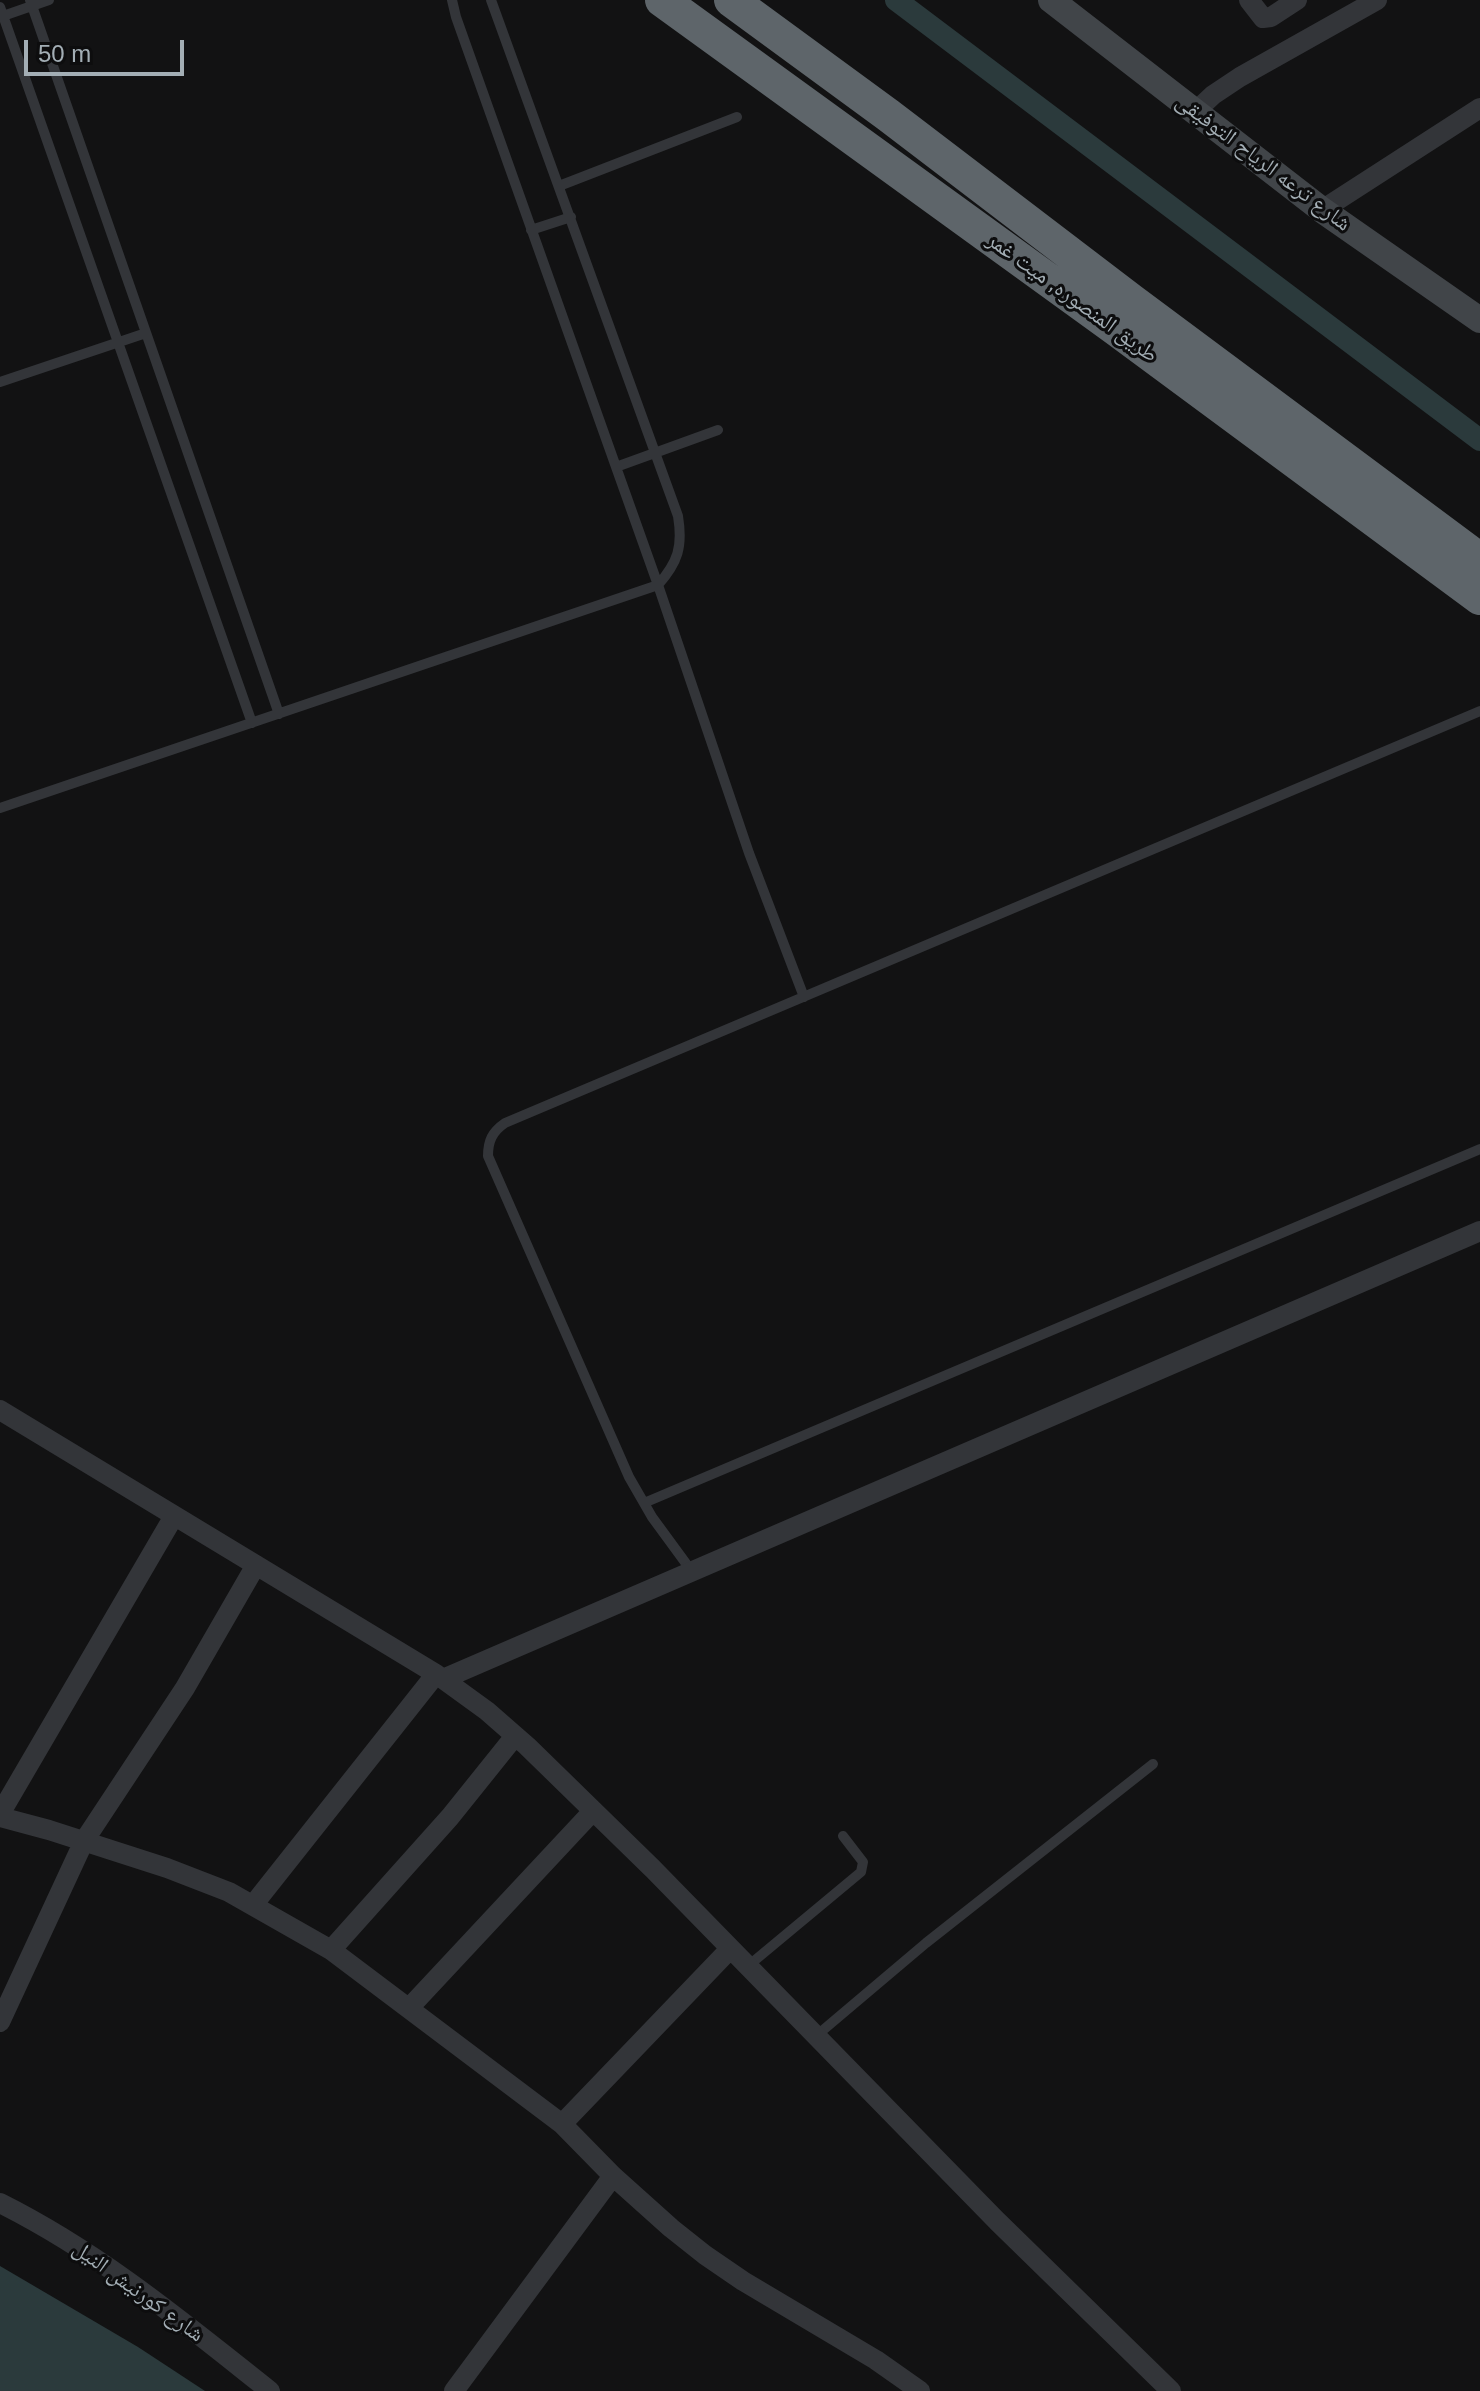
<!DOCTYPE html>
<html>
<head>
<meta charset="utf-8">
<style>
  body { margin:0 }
  #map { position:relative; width:1480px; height:2391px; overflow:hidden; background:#121213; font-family:Arial,sans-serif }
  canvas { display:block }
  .scale { position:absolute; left:24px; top:40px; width:160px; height:36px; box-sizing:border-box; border:4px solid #a3aeb5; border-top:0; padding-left:10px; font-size:24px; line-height:28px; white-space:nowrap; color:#a3aeb5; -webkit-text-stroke:6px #0d0d0e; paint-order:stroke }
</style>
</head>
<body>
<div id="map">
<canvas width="1480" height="2391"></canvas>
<div class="scale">50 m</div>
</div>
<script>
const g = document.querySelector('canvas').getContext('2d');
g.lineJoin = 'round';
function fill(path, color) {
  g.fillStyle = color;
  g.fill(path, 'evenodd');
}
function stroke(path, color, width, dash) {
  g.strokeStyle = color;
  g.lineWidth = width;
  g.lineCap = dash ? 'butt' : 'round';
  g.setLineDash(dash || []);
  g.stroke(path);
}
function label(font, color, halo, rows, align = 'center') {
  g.font = font + ' Arial,"Noto Naskh Arabic",sans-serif';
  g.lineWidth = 6;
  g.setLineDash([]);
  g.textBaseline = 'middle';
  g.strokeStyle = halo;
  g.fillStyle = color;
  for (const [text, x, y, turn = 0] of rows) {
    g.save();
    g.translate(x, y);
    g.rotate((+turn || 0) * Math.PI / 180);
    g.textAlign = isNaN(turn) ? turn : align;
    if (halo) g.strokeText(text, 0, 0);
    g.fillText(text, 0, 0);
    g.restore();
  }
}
fill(new Path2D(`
  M 0,2266 L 138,2347 L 205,2391 L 0,2391 Z`), '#2b3a3c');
stroke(new Path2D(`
  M 896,0 L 1480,440`), '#2b3a3c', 22);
stroke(new Path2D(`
  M 30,0 L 279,714
  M 452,0 L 456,17 L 658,585 L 749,853 L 804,997
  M 0,7 L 252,723
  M 0,17 L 49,0
  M 559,186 L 737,117
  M 531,230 L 571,217
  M 0,382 L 146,333
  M 616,467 L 718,430
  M 0,808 L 658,585 C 678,562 683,547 678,516 L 491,0
  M 644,1503 L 1480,1149
  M 693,1573 L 652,1517 L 629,1477 L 488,1156 C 488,1141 492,1132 505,1123 L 1480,711
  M 748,1966 L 861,1872 L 863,1862 L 843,1836
  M 816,2036 L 926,1943 L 1153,1764`), '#333539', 10);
stroke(new Path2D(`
  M 1249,0 L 1263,18 L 1271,17 L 1297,0
  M 1196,111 L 1213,95 L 1240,77 L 1377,0
  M 1322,210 L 1480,108
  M 0,1410 L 436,1674 L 487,1711 L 527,1746 L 653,1869 L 997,2221 L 1171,2391
  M 443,1679 L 1480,1231
  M 0,1814 L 174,1516
  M 0,1817 L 49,1830 L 167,1868 L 229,1892 L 331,1950 L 562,2124 L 613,2176 L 671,2228 L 705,2255 L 743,2281 L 876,2360 L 920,2391
  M 253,1905 L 436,1674
  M 331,1950 L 450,1817 L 515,1736
  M 409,2008 L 593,1811
  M 0,2022 L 84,1841 L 185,1688 L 256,1565
  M 562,2124 L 730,1949
  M 0,2203 C 100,2253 183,2322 270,2391
  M 454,2391 L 613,2176`), '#333539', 20);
stroke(new Path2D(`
  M 1051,0 L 1322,210 L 1480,320`), '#414549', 26);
stroke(new Path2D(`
  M 662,0 L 1116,329 L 1480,598
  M 731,0 L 888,115 L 1132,301 L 1480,560`), '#5e656a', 34);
label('22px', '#a3aeb5', '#0d0d0e', [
  ["شارع ترعه الرياح التوفيقى",1263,163,37],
  ["طريق المنصوره, ميت غمر",1072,298,36],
  ["شارع كورنيش النيل",138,2292,36]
]);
</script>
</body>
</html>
